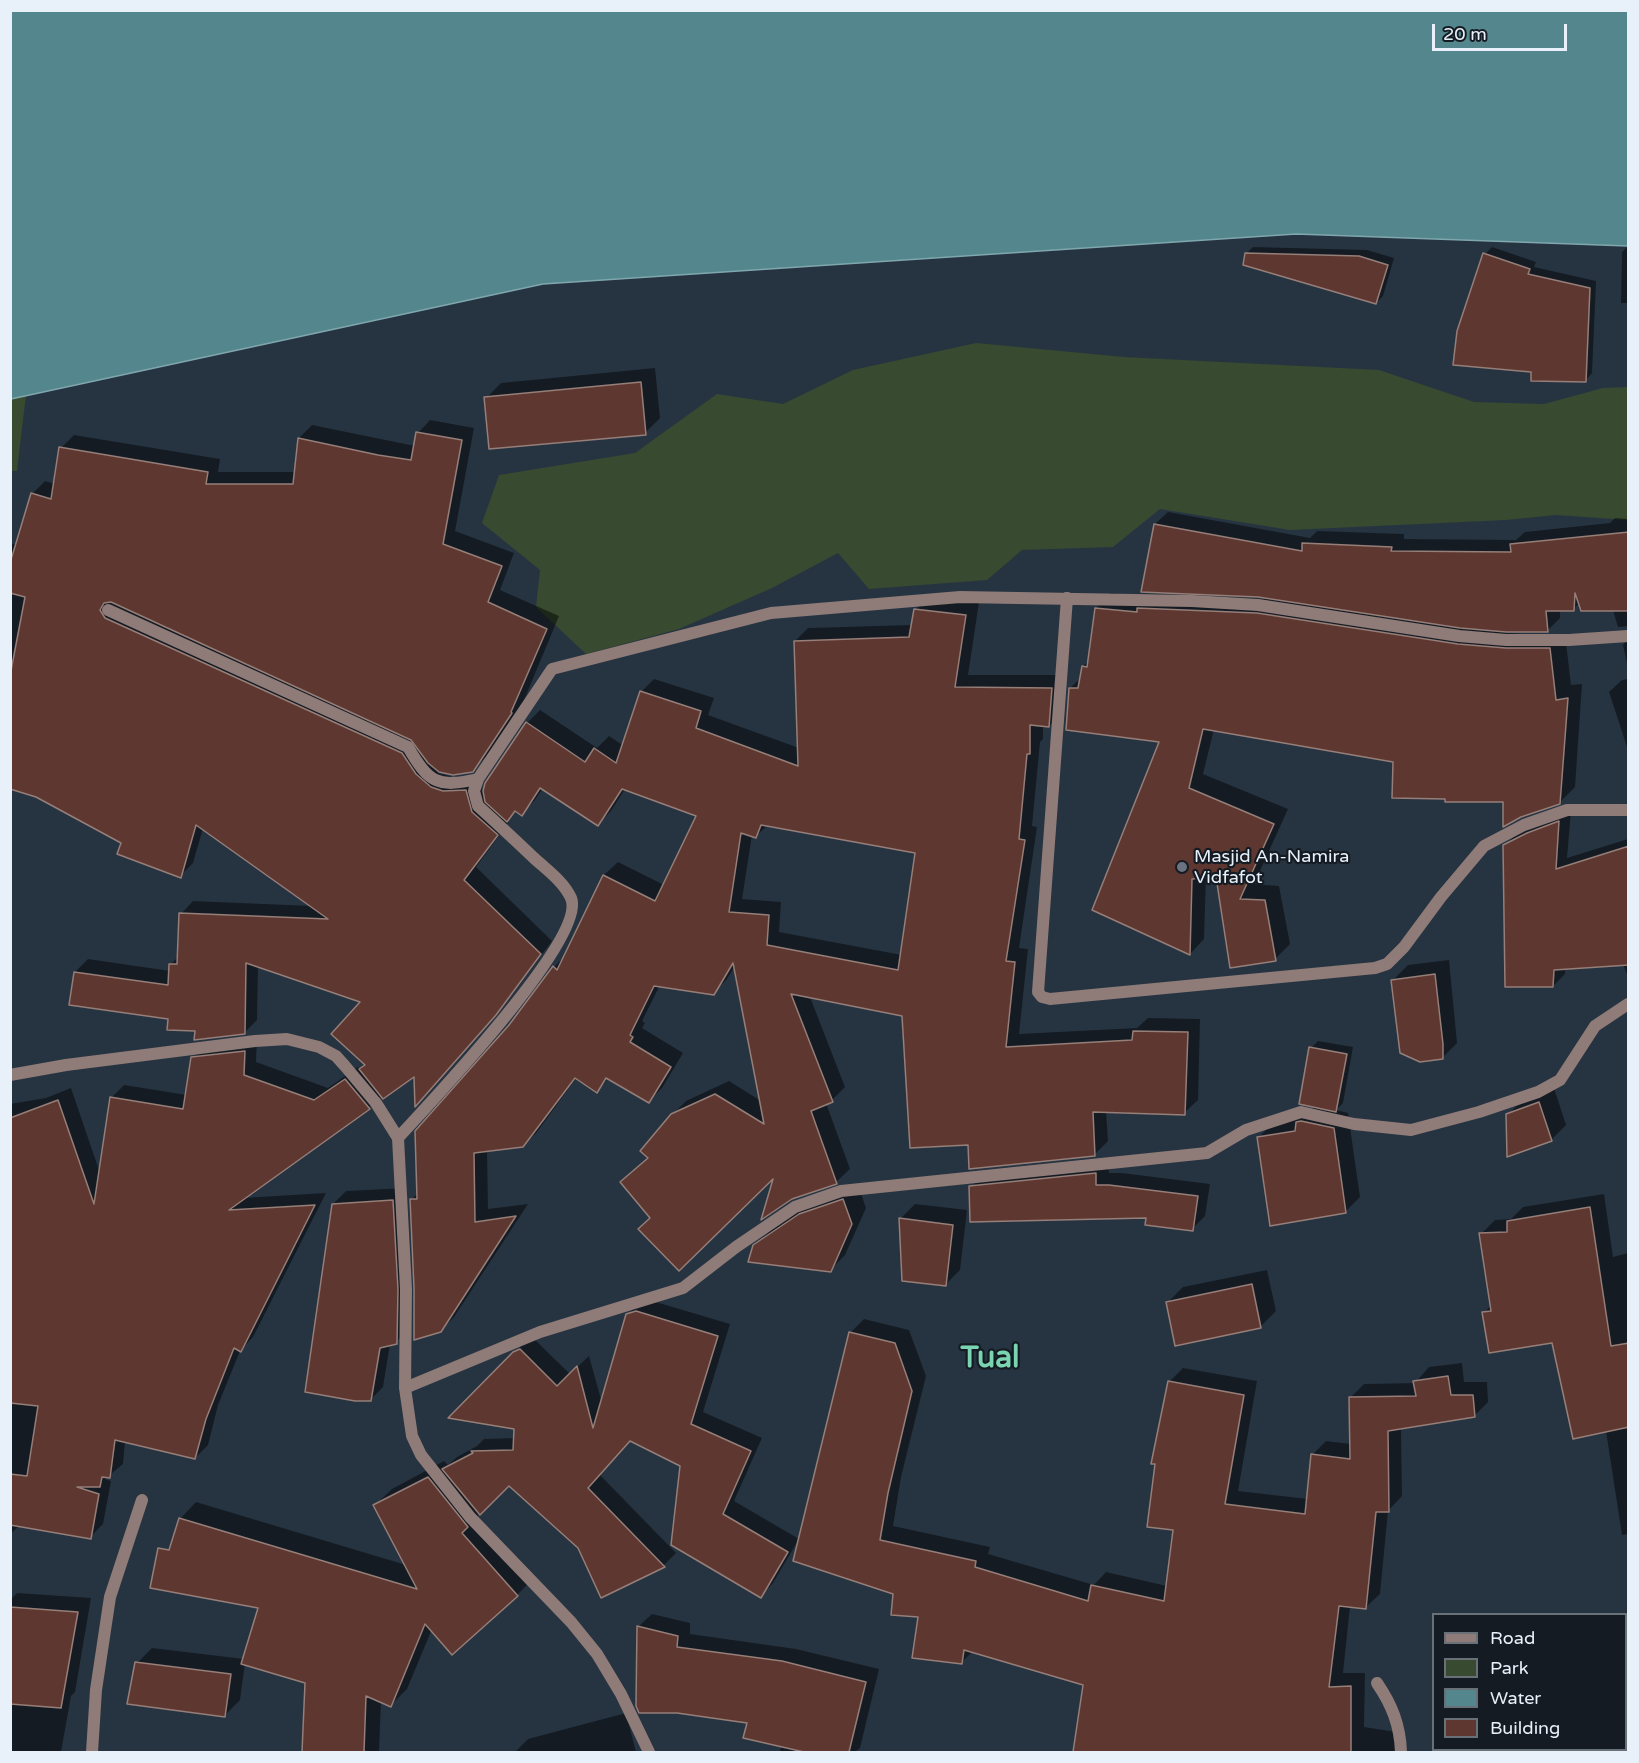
<!DOCTYPE html>
<html>
<head>
<meta charset="utf-8">
<style>
  body { margin:0 }
  #map { position:relative; width:1639px; height:1763px; overflow:hidden; background:#263442; font-family:"Varela Round",sans-serif }
  canvas { display:block }
  .frame { position:absolute; inset:0; border:12px solid #e8f1fa; pointer-events:none }
  .legend { position:absolute; left:1432px; top:1613px; width:195px; height:138px; box-sizing:border-box; background:#151b22; border:2px solid #697178; margin:0; padding:8px 10px; list-style:none; font-size:18px; color:#e8f1fa }
  .legend li { display:flex; align-items:center; gap:12px; height:30px }
  .legend b { width:30px; border:2px solid #697178 }
  .scale { position:absolute; left:1432px; top:24px; width:135px; height:27px; box-sizing:border-box; border:3px solid #e8f1fa; border-top:0; padding-left:8px; font-size:18px; line-height:21px; white-space:nowrap; color:#e8f1fa; -webkit-text-stroke:4px #151b22; paint-order:stroke }
</style>
</head>
<body>
<div id="map">
<canvas width="1639" height="1763"></canvas>
<div class="frame"></div>
<ul class="legend">
<li><b style="height:8px;background:#8f7b77"></b>Road</li>
<li><b style="height:16px;background:#384a2f"></b>Park</li>
<li><b style="height:16px;background:#53878d"></b>Water</li>
<li><b style="height:16px;background:#5e3830"></b>Building</li>
</ul>
<div class="scale">20 m</div>
</div>
<script>
const g = document.querySelector('canvas').getContext('2d');
g.lineJoin = 'round';
function fill(path, color) {
  g.fillStyle = color;
  g.fill(path, 'evenodd');
}
function stroke(path, color, width, dash) {
  g.strokeStyle = color;
  g.lineWidth = width;
  g.lineCap = dash ? 'butt' : 'round';
  g.setLineDash(dash || []);
  g.stroke(path);
}
function label(font, color, halo, rows, align = 'center') {
  g.font = font + ' "Varela Round",sans-serif';
  g.lineWidth = 4.5;
  g.setLineDash([]);
  g.textBaseline = 'middle';
  g.strokeStyle = halo;
  g.fillStyle = color;
  for (const [text, x, y, turn = 0] of rows) {
    g.save();
    g.translate(x, y);
    g.rotate((+turn || 0) * Math.PI / 180);
    g.textAlign = isNaN(turn) ? turn : align;
    if (halo) g.strokeText(text, 0, 0);
    g.fillText(text, 0, 0);
    g.restore();
  }
}
fill(new Path2D(`
  M 976,343 L 1124,357 L 1379,370 L 1474,402 L 1544,404 L 1603,388 L 1628,387 L 1628,520 L 1556,515 L 1506,520 L 1290,530 L 1160,509 L 1113,547 L 1022,550 L 987,580 L 869,589 L 838,553 L 772,588 L 679,629 L 586,654 L 536,607 L 540,570 L 482,523 L 499,475 L 635,453 L 717,394 L 783,404 L 853,370 Z
  M 26,395 L 17,471 L 11,471 L 11,399 Z`), '#384a2f');
const water = new Path2D(`
  M 11,10 L 1628,11 L 1628,246 L 1296,234 L 543,284 L 11,399 Z`);
fill(water, '#53878d');
stroke(water, '#80a7ae', 1.5);
fill(new Path2D(`
  M 1628,246 L 1628,303 L 1621,303 L 1622,252 Z
  M 1253,247 L 1367,250 L 1394,258 L 1383,296 L 1376,303 L 1246,254 Z
  M 1492,247 L 1536,262 L 1534,267 L 1596,281 L 1592,373 L 1585,381 L 1533,370 L 1485,254 Z
  M 655,368 L 660,418 L 645,433 L 486,398 L 501,383 Z
  M 430,420 L 474,428 L 455,531 L 514,553 L 500,590 L 559,616 L 524,700 L 486,757 L 472,770 L 439,771 L 438,773 L 456,778 L 479,778 L 483,794 L 487,783 L 527,723 L 540,710 L 597,748 L 609,736 L 624,746 L 641,692 L 654,679 L 714,698 L 708,715 L 799,748 L 795,641 L 808,628 L 913,625 L 915,610 L 929,596 L 979,602 L 968,675 L 1065,675 L 1062,713 L 1049,726 L 1043,725 L 1043,739 L 1040,742 L 1032,826 L 1037,827 L 1019,948 L 1028,949 L 1019,1034 L 1137,1028 L 1148,1018 L 1200,1019 L 1198,1100 L 1184,1113 L 1106,1111 L 1108,1141 L 1094,1155 L 970,1144 L 903,1015 L 810,997 L 845,1087 L 832,1100 L 826,1103 L 850,1169 L 836,1182 L 791,1198 L 776,1174 L 652,1218 L 650,1157 L 672,1115 L 686,1101 L 729,1081 L 761,1101 L 735,966 L 727,979 L 713,993 L 660,985 L 642,1021 L 645,1023 L 642,1028 L 683,1053 L 662,1088 L 649,1101 L 609,1078 L 597,1091 L 577,1077 L 537,1132 L 523,1146 L 487,1150 L 488,1209 L 528,1204 L 454,1317 L 440,1331 L 416,1289 L 411,1200 L 418,1193 L 510,1026 L 554,967 L 566,955 L 604,875 L 618,862 L 664,885 L 698,815 L 625,789 L 611,811 L 598,824 L 543,788 L 535,800 L 522,814 L 517,810 L 507,820 L 509,822 L 476,867 L 552,941 L 508,1000 L 428,1093 L 416,1074 L 382,1095 L 369,1107 L 243,1198 L 326,1193 L 253,1337 L 240,1351 L 218,1405 L 208,1445 L 195,1458 L 125,1441 L 123,1464 L 105,1479 L 111,1481 L 103,1524 L 90,1537 L 20,1525 L 10,1534 L 10,1104 L 46,1098 L 71,1088 L 100,1173 L 111,1098 L 124,1085 L 187,1095 L 193,1058 L 206,1045 L 257,1039 L 256,1062 L 328,1088 L 358,1067 L 361,1070 L 366,1064 L 363,1002 L 258,965 L 257,1020 L 244,1033 L 197,1030 L 75,972 L 88,959 L 170,971 L 170,965 L 179,956 L 181,914 L 193,901 L 312,906 L 203,828 L 193,863 L 180,876 L 123,843 L 10,679 L 10,543 L 17,545 L 32,494 L 45,481 L 55,484 L 61,448 L 74,435 L 220,459 L 218,472 L 296,472 L 299,438 L 312,425 L 415,446 L 418,433 ZM 768,825 L 917,852 L 902,955 L 779,932 L 781,902 L 742,899 L 752,835 L 756,836 Z
  M 1168,512 L 1310,538 L 1317,531 L 1404,534 L 1404,539 L 1516,540 L 1525,532 L 1610,523 L 1615,518 L 1628,519 L 1628,626 L 1618,627 L 1613,610 L 1580,603 L 1573,609 L 1560,609 L 1560,618 L 1548,630 L 1506,630 L 1506,633 L 1522,634 L 1565,634 L 1571,685 L 1582,684 L 1575,787 L 1560,802 L 1447,797 L 1395,761 L 1214,729 L 1203,774 L 1288,809 L 1254,884 L 1279,886 L 1290,944 L 1275,959 L 1217,876 L 1206,876 L 1204,939 L 1190,954 L 1161,741 L 1070,688 L 1082,677 L 1083,666 L 1090,660 L 1096,608 L 1111,593 L 1150,598 L 1154,594 L 1266,599 L 1267,597 L 1155,524 Z
  M 1628,639 L 1628,668 L 1623,645 Z
  M 1628,679 L 1628,750 L 1609,692 L 1622,680 Z
  M 1571,811 L 1567,858 L 1628,839 L 1628,977 L 1623,964 L 1565,968 L 1565,974 L 1553,986 L 1505,846 L 1517,833 Z
  M 1449,960 L 1457,1043 L 1442,1058 L 1393,980 L 1408,965 Z
  M 1318,1041 L 1353,1047 L 1343,1103 L 1336,1110 L 1348,1113 L 1360,1197 L 1345,1212 L 1258,1138 L 1273,1123 L 1303,1118 L 1315,1106 L 1311,1048 Z
  M 1554,1088 L 1566,1125 L 1551,1140 L 1508,1115 L 1523,1099 Z
  M 1108,1161 L 1109,1173 L 1122,1173 L 1210,1184 L 1205,1216 L 1192,1229 L 1148,1217 L 971,1187 L 984,1174 Z
  M 858,1185 L 866,1208 L 845,1255 L 830,1270 L 755,1246 L 770,1231 L 815,1200 Z
  M 405,1188 L 409,1330 L 396,1342 L 390,1344 L 383,1387 L 370,1400 L 333,1204 L 346,1191 Z
  M 1604,1194 L 1613,1257 L 1628,1253 L 1628,1534 L 1622,1535 L 1606,1431 L 1553,1341 L 1484,1313 L 1491,1305 L 1481,1234 L 1495,1220 L 1511,1219 L 1523,1207 Z
  M 915,1204 L 967,1210 L 960,1270 L 945,1285 L 900,1219 Z
  M 1267,1270 L 1276,1311 L 1261,1326 L 1176,1345 L 1168,1302 L 1183,1287 Z
  M 649,1300 L 730,1324 L 703,1412 L 762,1438 L 734,1501 L 799,1539 L 773,1583 L 761,1596 L 681,1465 L 631,1439 L 600,1475 L 676,1553 L 664,1565 L 601,1596 L 579,1547 L 509,1484 L 477,1516 L 533,1579 L 517,1595 L 432,1629 L 407,1689 L 391,1705 L 381,1701 L 379,1752 L 303,1752 L 306,1682 L 245,1663 L 240,1700 L 225,1715 L 137,1663 L 152,1648 L 244,1659 L 259,1607 L 180,1519 L 196,1502 L 406,1565 L 375,1505 L 392,1489 L 444,1461 L 448,1465 L 457,1457 L 477,1446 L 484,1439 L 515,1438 L 516,1428 L 452,1417 L 527,1340 L 533,1338 L 570,1374 L 589,1356 L 602,1403 L 627,1315 L 640,1302 Z
  M 864,1319 L 909,1330 L 926,1376 L 901,1477 L 893,1526 L 990,1547 L 988,1554 L 1094,1585 L 1106,1572 L 1167,1586 L 1175,1529 L 1169,1382 L 1183,1368 L 1257,1381 L 1238,1491 L 1308,1499 L 1312,1455 L 1326,1441 L 1351,1444 L 1350,1398 L 1364,1384 L 1415,1383 L 1429,1367 L 1462,1363 L 1464,1382 L 1487,1382 L 1488,1402 L 1474,1416 L 1401,1427 L 1402,1496 L 1388,1511 L 1380,1594 L 1366,1607 L 1350,1606 L 1343,1673 L 1365,1673 L 1364,1727 L 1403,1733 L 1400,1752 L 1082,1752 L 1090,1698 L 1085,1684 L 973,1651 L 962,1662 L 919,1616 L 894,1593 L 795,1560 L 850,1333 Z
  M 17,1593 L 91,1598 L 75,1692 L 71,1696 L 61,1752 L 10,1752 L 10,1600 Z
  M 652,1614 L 690,1623 L 690,1634 L 796,1649 L 879,1669 L 860,1748 L 855,1752 L 779,1752 L 782,1746 L 749,1722 L 638,1627 Z
  M 1628,1616 L 1628,1752 L 1479,1752 L 1479,1750 L 1626,1750 L 1626,1619 L 1628,1619 Z
  M 626,1713 L 636,1752 L 515,1752 L 528,1739 Z`), '#0007');
const building = new Path2D(`
  M 1245,253 L 1359,256 L 1388,265 L 1376,304 L 1243,265 Z
  M 1483,253 L 1530,269 L 1528,274 L 1590,288 L 1586,382 L 1531,381 L 1531,372 L 1453,365 L 1457,331 Z
  M 641,382 L 646,435 L 489,449 L 484,397 Z
  M 416,432 L 462,440 L 443,544 L 502,566 L 488,602 L 547,629 L 511,712 L 512,713 L 473,772 L 453,775 L 439,772 L 428,763 L 411,740 L 111,602 L 104,603 L 100,610 L 105,618 L 402,753 L 416,774 L 431,787 L 443,791 L 466,790 L 472,812 L 498,835 L 464,880 L 541,954 L 496,1015 L 415,1107 L 414,1077 L 383,1099 L 359,1069 L 365,1065 L 331,1034 L 360,1002 L 246,963 L 245,1034 L 194,1040 L 195,1031 L 167,1030 L 168,1019 L 69,1005 L 74,972 L 168,985 L 169,964 L 177,964 L 179,913 L 328,919 L 196,825 L 181,878 L 117,854 L 121,843 L 36,797 L 10,789 L 10,676 L 25,597 L 10,593 L 10,563 L 31,493 L 51,499 L 59,447 L 208,472 L 206,484 L 293,484 L 298,438 L 378,455 L 411,460 Z
  M 1154,524 L 1302,551 L 1302,543 L 1392,547 L 1391,551 L 1511,552 L 1510,544 L 1629,532 L 1629,611 L 1581,611 L 1575,593 L 1574,611 L 1546,611 L 1548,632 L 1506,632 L 1460,628 L 1258,597 L 1141,592 Z
  M 1095,608 L 1137,612 L 1137,608 L 1257,613 L 1458,644 L 1506,648 L 1550,648 L 1556,700 L 1568,698 L 1560,804 L 1521,817 L 1503,827 L 1503,802 L 1445,802 L 1445,799 L 1392,798 L 1393,762 L 1203,729 L 1189,788 L 1274,824 L 1240,899 L 1265,900 L 1276,961 L 1230,968 L 1216,877 L 1192,879 L 1190,955 L 1092,910 L 1159,742 L 1066,730 L 1069,688 L 1078,688 L 1082,666 L 1087,667 Z
  M 914,609 L 966,615 L 955,687 L 1052,688 L 1049,727 L 1030,725 L 1030,754 L 1027,754 L 1019,839 L 1025,840 L 1006,961 L 1015,962 L 1006,1047 L 1132,1040 L 1133,1031 L 1188,1032 L 1185,1115 L 1093,1112 L 1095,1156 L 969,1169 L 968,1145 L 910,1148 L 902,1016 L 791,994 L 833,1102 L 811,1111 L 837,1184 L 792,1199 L 761,1220 L 773,1179 L 679,1271 L 638,1229 L 650,1218 L 620,1182 L 648,1158 L 640,1151 L 671,1114 L 715,1094 L 764,1124 L 733,963 L 714,995 L 654,986 L 630,1035 L 633,1037 L 630,1042 L 671,1067 L 649,1103 L 606,1078 L 597,1093 L 575,1078 L 523,1147 L 474,1153 L 475,1222 L 516,1216 L 441,1332 L 414,1340 L 414,1289 L 410,1199 L 417,1199 L 415,1131 L 509,1025 L 553,966 L 557,970 L 603,875 L 655,901 L 696,816 L 622,789 L 598,826 L 540,788 L 522,816 L 515,811 L 507,822 L 485,802 L 483,791 L 485,783 L 526,722 L 585,762 L 594,748 L 616,763 L 640,691 L 701,711 L 696,728 L 798,766 L 794,641 L 909,637 ZM 761,825 L 915,853 L 898,970 L 767,945 L 769,915 L 729,912 L 741,833 L 756,838 Z
  M 1559,821 L 1556,869 L 1629,846 L 1629,965 L 1554,970 L 1553,987 L 1505,987 L 1503,845 L 1527,833 Z
  M 1435,974 L 1443,1044 L 1443,1059 L 1420,1062 L 1400,1053 L 1391,980 Z
  M 1309,1047 L 1347,1054 L 1336,1112 L 1299,1104 Z
  M 245,1051 L 244,1075 L 314,1100 L 345,1079 L 370,1109 L 229,1210 L 315,1205 L 241,1352 L 234,1348 L 206,1419 L 195,1459 L 115,1440 L 110,1478 L 102,1477 L 100,1487 L 77,1487 L 99,1494 L 91,1539 L 10,1525 L 10,1474 L 27,1476 L 38,1406 L 10,1403 L 10,1118 L 58,1100 L 94,1204 L 110,1097 L 183,1109 L 191,1057 Z
  M 1539,1102 L 1552,1141 L 1507,1157 L 1506,1114 Z
  M 1301,1121 L 1334,1128 L 1346,1213 L 1270,1226 L 1257,1137 L 1295,1131 L 1296,1122 Z
  M 1096,1173 L 1096,1185 L 1109,1185 L 1198,1196 L 1193,1231 L 1145,1225 L 1146,1218 L 970,1222 L 969,1186 Z
  M 843,1199 L 852,1224 L 831,1272 L 748,1262 L 753,1245 L 799,1214 Z
  M 393,1200 L 398,1289 L 397,1344 L 380,1348 L 371,1401 L 355,1401 L 305,1392 L 332,1204 Z
  M 1590,1207 L 1611,1346 L 1629,1343 L 1629,1427 L 1573,1439 L 1552,1343 L 1489,1353 L 1482,1312 L 1491,1311 L 1479,1233 L 1507,1232 L 1507,1221 Z
  M 899,1218 L 953,1225 L 946,1286 L 902,1281 Z
  M 1252,1284 L 1261,1328 L 1175,1346 L 1166,1302 Z
  M 636,1311 L 718,1336 L 691,1424 L 751,1451 L 723,1514 L 788,1552 L 761,1598 L 671,1545 L 680,1466 L 630,1441 L 588,1488 L 665,1567 L 601,1598 L 578,1548 L 509,1486 L 480,1515 L 442,1469 L 473,1453 L 471,1451 L 513,1450 L 514,1429 L 448,1418 L 513,1352 L 520,1349 L 557,1386 L 577,1366 L 593,1428 L 626,1314 Z
  M 849,1332 L 895,1343 L 912,1391 L 888,1493 L 880,1540 L 976,1561 L 975,1567 L 1088,1601 L 1091,1585 L 1164,1601 L 1173,1530 L 1147,1527 L 1155,1464 L 1151,1464 L 1168,1381 L 1244,1395 L 1225,1504 L 1305,1514 L 1311,1454 L 1350,1459 L 1349,1397 L 1416,1396 L 1413,1381 L 1448,1376 L 1451,1395 L 1473,1395 L 1475,1417 L 1388,1431 L 1389,1512 L 1376,1512 L 1366,1609 L 1339,1606 L 1329,1687 L 1351,1686 L 1351,1752 L 1073,1752 L 1083,1685 L 964,1650 L 962,1664 L 912,1658 L 918,1617 L 891,1615 L 893,1594 L 793,1561 Z
  M 428,1477 L 468,1527 L 462,1533 L 518,1596 L 452,1655 L 425,1624 L 391,1707 L 366,1696 L 364,1752 L 302,1752 L 305,1683 L 241,1664 L 258,1608 L 150,1588 L 158,1548 L 169,1550 L 179,1518 L 417,1589 L 373,1505 Z
  M 10,1607 L 78,1612 L 61,1708 L 10,1704 Z
  M 637,1626 L 678,1636 L 677,1647 L 782,1661 L 866,1682 L 849,1752 L 804,1752 L 743,1738 L 747,1723 L 677,1713 L 639,1713 L 636,1706 Z
  M 135,1662 L 231,1674 L 225,1717 L 127,1704 Z`);
fill(building, '#5e3830');
stroke(building, '#967e79', 1.5);
stroke(new Path2D(`
  M 1067,598 L 1038,992 L 1042,997 L 1050,999 L 1375,968 L 1387,964 L 1404,947 L 1441,897 L 1484,846 L 1524,825 L 1567,810 L 1628,810
  M 108,610 L 408,747 C 429,783 437,788 478,779
  M 10,1075 L 66,1065 L 255,1041 L 287,1039 L 319,1047 L 336,1056 L 345,1066 L 376,1103 L 398,1138 L 406,1289 L 405,1388 L 412,1436 L 421,1455 L 470,1517 L 571,1622 L 597,1654 L 621,1694 L 649,1752
  M 398,1138 C 428,1105 588,937 571,898 C 564,882 547,870 534,858 C 516,841 497,823 478,806 L 474,791 L 478,779 L 552,669 L 771,613 L 960,597 L 1192,601 L 1258,605 L 1459,636 L 1506,640 L 1569,640 L 1628,636
  M 405,1388 L 540,1332 L 683,1288 L 736,1247 L 795,1207 L 841,1191 L 1207,1153 L 1246,1130 L 1301,1112 L 1354,1124 L 1411,1130 L 1479,1112 L 1538,1092 L 1560,1080 L 1595,1026 L 1628,1004
  M 1377,1683 C 1392,1705 1400,1725 1401,1752
  M 92,1752 L 96,1690 L 110,1597 L 142,1500`), '#8f7b77', 12);
for (const [x, y, r, color] of [
  [1182,867,6,"#6b7280"]
]) {
  const dot = new Path2D();
  dot.arc(x, y, r, 0, 2 * Math.PI);
  g.fillStyle = color;
  g.fill(dot);
  stroke(dot, '#151b22', 2);
}
label('18px', '#e8f1fa', '#151b22', [
  ["Masjid An-Namira",1194,857],
  ["Vidfafot",1194,878]
], 'left');
label('bold 30px', '#7bd4b1', '#151b22', [
  ["Tual",990,1359]
]);
</script>
</body>
</html>
